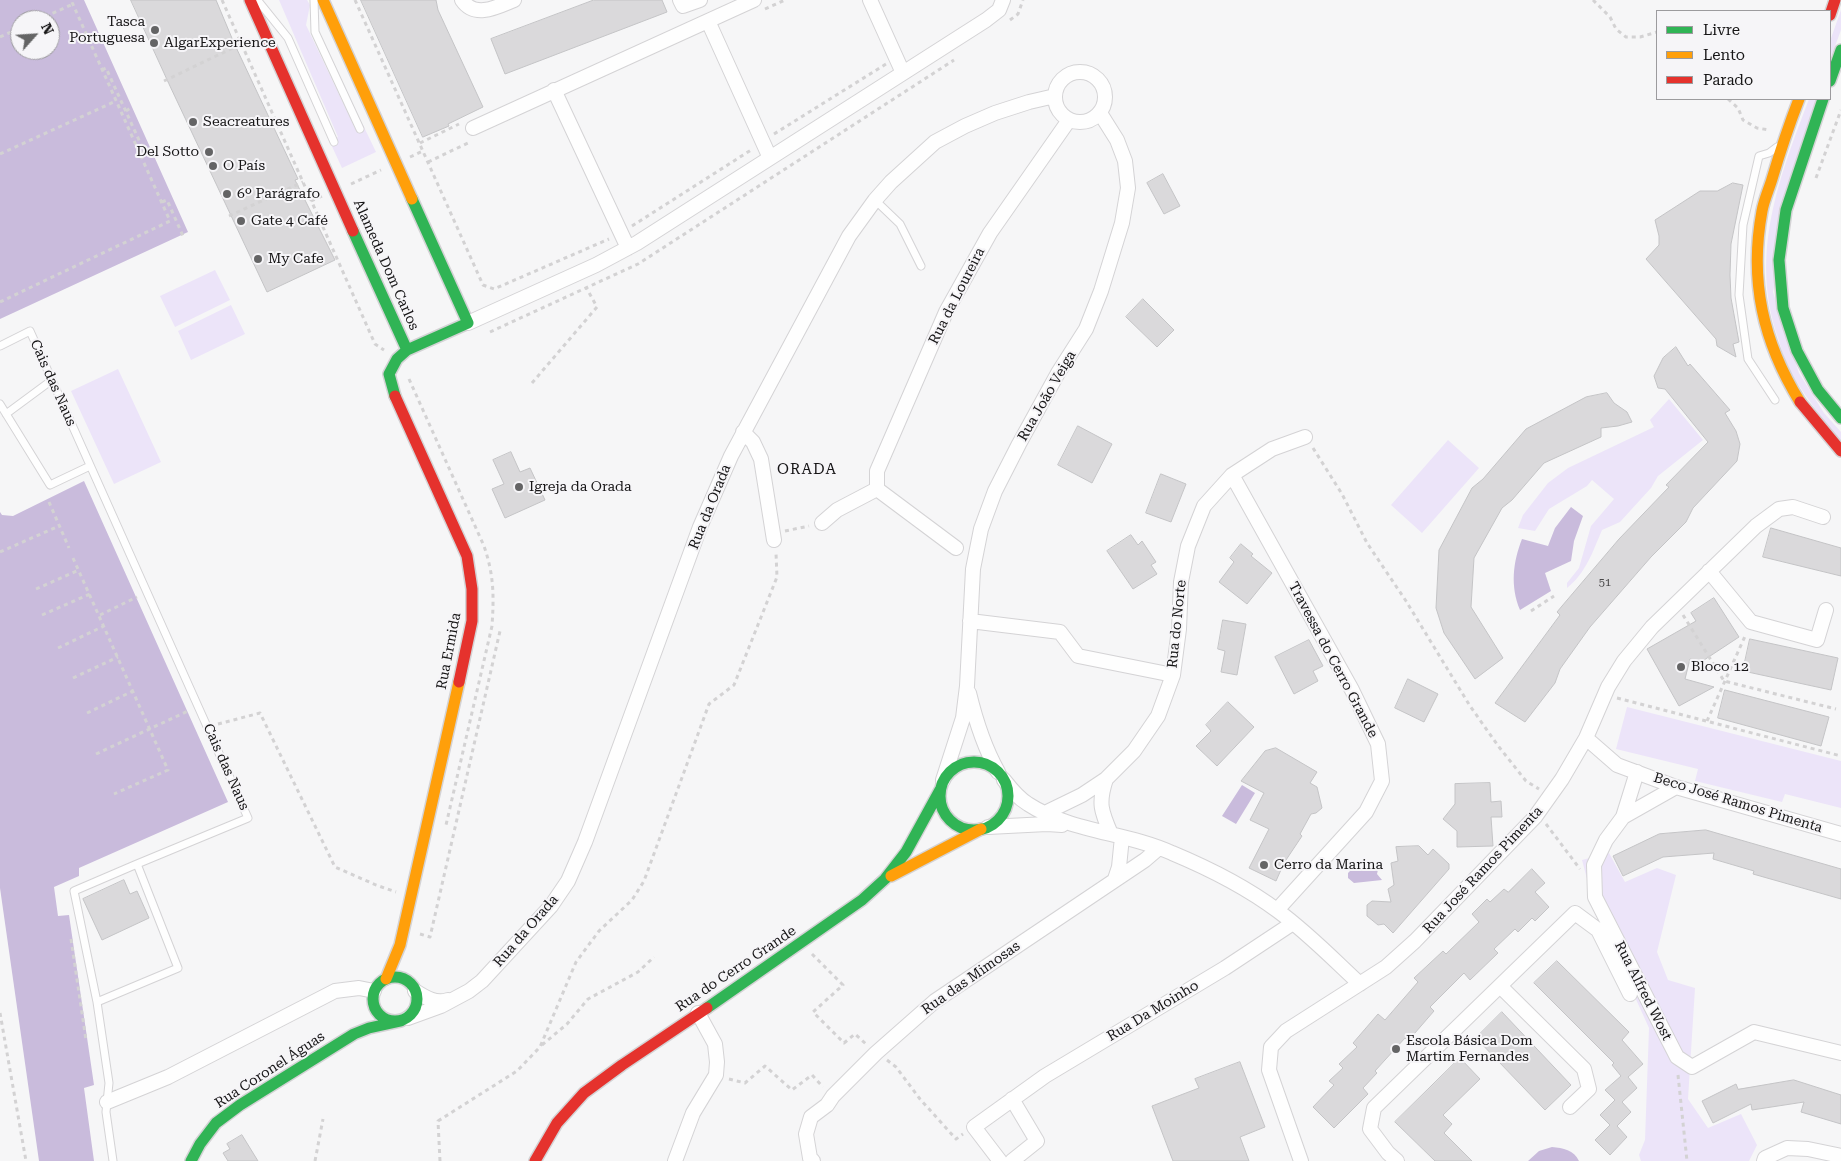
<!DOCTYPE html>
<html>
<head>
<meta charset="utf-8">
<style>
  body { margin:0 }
  #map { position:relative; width:1841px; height:1161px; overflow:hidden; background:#f6f6f7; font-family:"Roboto Serif",serif }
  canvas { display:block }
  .legend { position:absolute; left:1656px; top:10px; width:175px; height:90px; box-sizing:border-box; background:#f6f5f8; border:1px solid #9c9b9e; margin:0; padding:6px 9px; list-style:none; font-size:15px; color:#161516 }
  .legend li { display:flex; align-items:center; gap:10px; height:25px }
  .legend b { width:25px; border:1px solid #9c9b9e }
  .north { position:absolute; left:10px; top:10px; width:50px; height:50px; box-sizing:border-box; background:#f6f5f8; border:1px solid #9c9b9e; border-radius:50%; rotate:64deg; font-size:14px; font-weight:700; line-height:20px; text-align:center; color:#161516 }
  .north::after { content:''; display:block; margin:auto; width:18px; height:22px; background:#646465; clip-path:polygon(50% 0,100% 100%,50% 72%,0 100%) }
</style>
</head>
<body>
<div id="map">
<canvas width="1841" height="1161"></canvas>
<ul class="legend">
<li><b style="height:6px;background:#30b455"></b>Livre</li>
<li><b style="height:6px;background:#ff9f0a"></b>Lento</li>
<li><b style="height:6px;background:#e5322d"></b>Parado</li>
</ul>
<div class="north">N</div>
</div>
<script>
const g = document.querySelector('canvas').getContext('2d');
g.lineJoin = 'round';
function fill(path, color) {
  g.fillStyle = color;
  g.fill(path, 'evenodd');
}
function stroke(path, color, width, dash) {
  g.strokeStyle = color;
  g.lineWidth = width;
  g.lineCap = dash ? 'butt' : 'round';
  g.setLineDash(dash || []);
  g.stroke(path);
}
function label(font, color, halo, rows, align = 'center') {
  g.font = font + ' "Roboto Serif",serif';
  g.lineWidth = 4;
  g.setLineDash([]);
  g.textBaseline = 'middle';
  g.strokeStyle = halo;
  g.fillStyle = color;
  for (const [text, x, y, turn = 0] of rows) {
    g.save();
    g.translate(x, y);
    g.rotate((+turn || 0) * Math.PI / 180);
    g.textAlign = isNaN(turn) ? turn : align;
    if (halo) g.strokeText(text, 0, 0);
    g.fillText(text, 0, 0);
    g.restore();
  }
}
fill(new Path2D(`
  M 279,0 L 307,0 L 310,5 L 306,25 L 355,128 L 363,125 L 376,152 L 342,168 L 329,140 L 338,137 Z
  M 1841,10 L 1841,30 L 1830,60 L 1830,41 Z
  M 1809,99 L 1816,99 L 1773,292 L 1799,373 L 1824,413 L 1841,432 L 1841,441 C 1821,418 1803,394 1788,367 C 1784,358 1781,348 1778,338 C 1749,254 1779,178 1809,99 Z
  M 215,270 L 230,300 L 175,327 L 160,296 Z
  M 231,305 L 245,334 L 191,360 L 178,331 Z
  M 118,369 L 161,462 L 114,484 L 71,391 Z
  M 1669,399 L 1703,440 L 1658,476 L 1651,488 L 1620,522 L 1602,530 C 1593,551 1586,573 1567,588 L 1567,583 L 1579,568 L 1591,526 L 1614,499 L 1592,480 L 1587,486 L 1549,509 L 1535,531 L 1518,528 L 1523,515 L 1548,483 L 1568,468 L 1654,427 L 1650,420 Z
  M 1448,440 L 1479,468 L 1422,533 L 1391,505 Z
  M 1627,707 L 1841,761 L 1841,808 L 1785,794 L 1782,802 L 1695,781 L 1698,769 L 1616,749 Z
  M 1609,853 L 1625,882 L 1657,868 L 1676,875 L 1657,952 L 1668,980 L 1695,988 L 1688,1099 L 1708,1128 L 1741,1114 L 1757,1145 L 1749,1161 L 1641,1161 L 1639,1155 L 1645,1140 L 1649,1028 L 1595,909 L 1582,860 Z`), '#ece4f9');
fill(new Path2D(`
  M 0,0 L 84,0 L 188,232 L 0,319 ZM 20,20 L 50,20 L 50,50 L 20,50 Z
  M 84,481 L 228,802 L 79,868 L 79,876 L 54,887 L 58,916 L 69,915 L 94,1085 L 84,1088 L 94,1161 L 39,1161 L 0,888 L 0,512 L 2,515 L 13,516 Z
  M 1571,507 L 1583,516 L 1574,541 L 1571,561 L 1545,573 L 1551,591 L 1520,610 C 1510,586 1513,562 1522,539 L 1548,546 L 1555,528 Z
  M 1242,785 L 1255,793 L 1236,824 L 1222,816 Z
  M 1379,865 L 1377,874 L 1382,880 L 1354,883 L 1348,878 L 1348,873 L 1352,869 Z
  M 1552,1147 C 1563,1148 1574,1150 1579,1161 L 1528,1161 L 1539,1151 Z`), '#c9bbdc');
const building = new Path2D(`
  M 131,0 L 216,0 L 234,43 L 298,179 L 295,180 L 335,260 L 267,292 L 169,84 Z
  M 361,0 L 436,0 L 438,10 L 483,107 L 448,124 L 449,126 L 423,137 Z
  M 594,0 L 662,0 L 667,12 L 505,74 L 491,39 Z
  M 1163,174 L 1180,206 L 1164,214 L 1147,183 Z
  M 1733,183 L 1743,185 L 1731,244 L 1730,275 L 1731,298 L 1739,342 L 1733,344 L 1736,357 L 1717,346 L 1716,339 L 1646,259 L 1659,245 L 1659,236 L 1655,220 L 1700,191 L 1717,191 Z
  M 1143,299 L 1174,330 L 1157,347 L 1126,317 Z
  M 1676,347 L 1688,366 L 1690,364 L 1730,410 L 1725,413 L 1736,431 L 1740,444 L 1737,461 L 1693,508 L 1686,522 L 1651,557 L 1590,627 L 1560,669 L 1555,683 L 1525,722 L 1495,703 L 1560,615 L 1557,612 L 1562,606 L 1619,539 L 1669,487 L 1666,485 L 1708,442 L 1665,389 L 1658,388 L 1654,376 L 1663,358 Z
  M 1607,393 L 1614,403 L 1627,412 L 1632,422 L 1618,426 L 1601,428 L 1601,437 L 1544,463 L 1512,500 L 1502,508 L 1474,558 L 1471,607 L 1503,658 L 1475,679 L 1444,633 L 1436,608 L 1439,550 L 1472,488 L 1483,479 L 1526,429 L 1586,397 Z
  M 1078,426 L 1112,444 L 1092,483 L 1058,465 Z
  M 511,452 L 520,472 L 530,468 L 545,500 L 505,518 L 492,489 L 504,484 L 493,460 Z
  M 1161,474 L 1186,484 L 1171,522 L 1146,513 Z
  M 1771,528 L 1841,548 L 1841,576 L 1763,557 Z
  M 1131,535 L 1138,545 L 1142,541 L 1156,562 L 1151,565 L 1157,574 L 1133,589 L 1107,551 Z
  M 1241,544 L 1253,554 L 1251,556 L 1272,573 L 1247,604 L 1219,582 L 1234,562 L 1230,558 Z
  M 1714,598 L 1739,637 L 1701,662 L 1690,659 L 1685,679 L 1714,687 L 1679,706 L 1647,649 L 1696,621 L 1691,613 Z
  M 1223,620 L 1246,624 L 1237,675 L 1221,672 L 1225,651 L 1218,649 Z
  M 1750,639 L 1838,658 L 1831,690 L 1743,671 Z
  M 1309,640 L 1323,666 L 1313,671 L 1318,681 L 1294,694 L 1275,657 Z
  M 1408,679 L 1438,694 L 1424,722 L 1395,708 Z
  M 1725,690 L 1829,717 L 1821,746 L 1718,718 Z
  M 1228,702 L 1254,727 L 1217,766 L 1196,746 L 1211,731 L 1206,725 Z
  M 1276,748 L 1317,772 L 1310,783 L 1317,787 L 1322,808 L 1316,813 L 1311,814 L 1300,834 L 1302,836 L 1284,863 L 1276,881 L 1249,868 L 1269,829 L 1250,820 L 1264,793 L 1241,781 L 1265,751 Z
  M 1490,783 L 1491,802 L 1501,801 L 1502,817 L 1491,817 L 1493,846 L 1457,847 L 1457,831 L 1443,819 L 1455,804 L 1455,784 Z
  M 1706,830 L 1841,869 L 1841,899 L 1753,874 L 1754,871 L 1713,859 L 1714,853 L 1663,857 L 1623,876 L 1613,856 L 1659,834 Z
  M 1419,846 L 1428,855 L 1433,849 L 1449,864 L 1449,869 L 1393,933 L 1384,924 L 1378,925 L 1367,916 L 1367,905 L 1372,901 L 1391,902 L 1388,889 L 1394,885 L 1391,863 L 1398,861 L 1396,847 Z
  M 1532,869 L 1545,883 L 1535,892 L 1549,907 L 1535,921 L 1532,918 L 1518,932 L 1515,929 L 1494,949 L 1498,953 L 1470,980 L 1464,973 L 1430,1007 L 1434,1011 L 1408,1041 L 1405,1038 L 1375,1071 L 1377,1073 L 1363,1088 L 1368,1094 L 1334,1128 L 1313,1107 L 1334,1085 L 1329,1081 L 1343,1068 L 1339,1064 L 1357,1047 L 1353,1043 L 1378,1014 L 1385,1020 L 1418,982 L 1414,978 L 1443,951 L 1446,954 L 1479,922 L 1472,914 L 1487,899 L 1490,902 L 1504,889 L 1508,892 Z
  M 124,880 L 130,894 L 137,891 L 149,918 L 102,940 L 83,899 Z
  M 1557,961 L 1629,1032 L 1622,1040 L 1643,1064 L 1628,1077 L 1637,1088 L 1622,1102 L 1631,1112 L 1617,1126 L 1627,1137 L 1610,1155 L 1595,1140 L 1610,1125 L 1600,1115 L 1615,1100 L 1605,1090 L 1621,1076 L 1612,1065 L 1614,1063 L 1534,983 Z
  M 1502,1012 L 1571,1085 L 1545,1110 L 1476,1038 Z
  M 1460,1058 L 1480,1079 L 1443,1115 L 1452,1124 L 1444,1133 L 1472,1161 L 1435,1161 L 1395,1122 Z
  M 1240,1062 L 1265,1127 L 1240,1137 L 1249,1161 L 1173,1161 L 1152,1106 L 1199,1088 L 1195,1079 Z
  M 1794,1080 L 1841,1095 L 1841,1124 L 1801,1112 L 1804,1102 L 1752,1110 L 1751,1104 L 1713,1123 L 1702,1101 L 1736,1084 L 1738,1089 Z
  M 242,1135 L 258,1161 L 228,1161 L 223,1153 L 230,1149 L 227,1144 Z`);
fill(building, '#dad9db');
stroke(building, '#c4c4c6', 1);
const lane = new Path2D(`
  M 314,0 L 315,32 L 360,129
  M 259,2 L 288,38 L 334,142
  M 875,200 L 900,224 L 921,266
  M 0,346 L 30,331 L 248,818 L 137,864 L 178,968 L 97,1002 L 109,1083 L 106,1112 L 113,1161
  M 1775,400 L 1748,359 L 1739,295 L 1743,225 L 1759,156 L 1769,153 L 1777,147
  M 0,404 L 50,485 L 90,466
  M 6,414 L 52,380
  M 97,1002 L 74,891 L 137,864`);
const street = new Path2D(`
  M 462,0 C 475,19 497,7 514,0
  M 680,0 L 683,6 L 700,0
  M 870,0 L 903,73
  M 708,21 L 770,158
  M1055 97a25 25 0 1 1 50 0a25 25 0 1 1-50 0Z
  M 554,90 L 628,248
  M 473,128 L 754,0
  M 468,323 L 596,265 L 637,243 L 986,20 L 999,10 L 1003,0
  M 743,432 L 753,442 L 761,459 L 774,540
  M 1232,475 L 1352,690 L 1378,744 L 1382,781 L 1366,812 L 1277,910
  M 822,523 L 837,510 L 877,489
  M 956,548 L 877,489 L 877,471 L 946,312 L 990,233 L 1069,120
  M 1709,571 L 1751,622 L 1817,640 L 1826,610
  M 970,621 L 1060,632 L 1078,656 L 1173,675
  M 969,693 C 976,722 984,747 998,772
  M 1586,738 L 1617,765 L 1676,787 L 1841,834
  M 1106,779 C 1098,803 1101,811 1111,834
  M 943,780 L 963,718 L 967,686 L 973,569 L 981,529 L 995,491 L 1019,444 L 1058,373 L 1086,329 L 1101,291 L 1122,223 L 1128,188 L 1125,161 L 1117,140 L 1100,113
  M 1004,780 C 1011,789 1018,798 1028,804 C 1071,832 1126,832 1172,853 C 1208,868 1246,887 1278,911 C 1308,933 1333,959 1360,984
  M 1676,787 L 1623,817 L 1606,840 L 1594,865 L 1595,897 L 1677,1057 L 1692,1067 L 1754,1032 L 1841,1053
  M 1045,813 L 1082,795 L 1106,779 L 1134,751 L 1158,716 L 1173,675 L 1179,629 L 1181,582 L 1188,546 L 1204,506 L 1232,475 L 1272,449 L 1305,437
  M 1623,817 L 1637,772
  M 988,827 L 1047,824 L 1062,825
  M 1115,879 L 1119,867 L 1122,837
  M 1500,986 L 1584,1069 L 1589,1089 L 1570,1107
  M 415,991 C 426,998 436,1004 448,1000
  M 408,1018 L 441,1006 L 469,991 L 482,981 L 551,906 L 568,881 L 585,842 L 700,527 L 731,456 L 849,236 L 875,200 L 891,182 L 935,142 L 965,126 L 995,113 L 1029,102 L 1055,96
  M 1012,1099 L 1037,1141 L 1012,1161
  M 107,1102 L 168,1077 L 335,991 L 359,988 L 374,991
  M 675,1161 L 693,1113 L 716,1075 L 717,1062 L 715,1044 L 698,1013
  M 813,1161 L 810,1158 L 806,1134 L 811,1117 L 827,1105 L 833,1096 L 876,1053 L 935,1001 L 1145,860 L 1159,848
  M 1000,1161 L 974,1127 L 1045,1076 L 1225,968 L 1293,923
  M 1301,1161 L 1269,1070 L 1271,1047 L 1286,1031 L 1386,967 L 1415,941 L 1535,817 L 1562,779 L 1586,738 L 1608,687 L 1624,661 L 1652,627 L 1756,526 L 1779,509 L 1793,507 L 1823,517
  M 1397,1161 L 1388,1153 L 1370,1129 L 1374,1108 L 1575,913 L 1598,930 L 1630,994
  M 1764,1161 L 1765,1158 L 1787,1148 L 1808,1149 L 1841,1156`);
const fast = new Path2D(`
  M 1830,81 L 1841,50
  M 1823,99 L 1786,210 L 1779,260 L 1783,308 L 1797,351 L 1818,390 L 1841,418
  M 353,231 L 407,350
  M 395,396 L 389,374 L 397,359 L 407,350 L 468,323 L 412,199
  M940 796a34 34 0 1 1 68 0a34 34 0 1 1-68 0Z
  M373 999a22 22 0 1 1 44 0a22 22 0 1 1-44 0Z
  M 707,1008 L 862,900 L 885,879 L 906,852 L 940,790
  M 191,1161 L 200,1144 L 216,1123 L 240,1105 L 354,1034 L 369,1028 L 401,1021`);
const slow = new Path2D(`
  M 323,0 L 412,199
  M 1799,99 C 1789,125 1780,152 1772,179 C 1769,189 1764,200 1762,211 C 1749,281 1763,342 1800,402
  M 891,876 L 981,829
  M 386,979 L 400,945 L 459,682`);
const jam = new Path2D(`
  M 250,0 L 353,231
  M 1830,15 L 1835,0
  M 395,396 L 467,556 L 472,589 L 472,621 L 459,682
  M 1800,402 L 1841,451
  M 535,1161 L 557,1123 L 584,1093 L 622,1065 L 707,1008`);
stroke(lane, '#d4d3d5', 9);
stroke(street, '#d4d3d5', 16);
stroke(fast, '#d4d3d5', 14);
stroke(slow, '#d4d3d5', 14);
stroke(jam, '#d4d3d5', 14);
stroke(new Path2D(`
  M 222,0 L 375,344 L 384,350
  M 355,0 L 483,285 L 494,289 L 609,239
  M 1593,0 L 1610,17 L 1616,29 L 1626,37 L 1640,37 L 1657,32
  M 765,9 L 785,0
  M 38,20 L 73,4
  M 1010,20 L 1018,14 L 1023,0
  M 0,37 L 20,28
  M 102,70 L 106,68 L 144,151 L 140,154
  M 164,81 L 241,44
  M 1728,99 L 1738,108 L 1743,120 L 1757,128 L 1769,130
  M 126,111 L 132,107
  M 774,134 L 886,64
  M 420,143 L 459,124
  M 0,154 L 116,101
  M 410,157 L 423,151
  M 428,162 L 470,142
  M 1816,178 L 1841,110
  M 351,184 L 381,170
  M 311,201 L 322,196
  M 162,202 L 167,200 L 183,236
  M 229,216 L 303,182
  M 632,226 L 751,150
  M 0,302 L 170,221 L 71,0
  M 490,332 L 638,264 L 954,60
  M 409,379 L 484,546 C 494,575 494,596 492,626 L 446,825
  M 532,383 L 597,307 L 587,289
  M 1313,448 L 1342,494 L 1367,543 L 1406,601 L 1470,706 L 1499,747 L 1526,781 L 1539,789
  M 49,502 L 69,548
  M 785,531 L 809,526
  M 0,552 L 59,526
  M 73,558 L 168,770 L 114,794
  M 36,589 L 79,570
  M 1531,611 L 1554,596
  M 42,615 L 90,594
  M 100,615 L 137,597
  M 1683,615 L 1724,681 L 1836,709
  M 58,648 L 104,626
  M 73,678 L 118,657
  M 1617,698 L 1841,756
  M 87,713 L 133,691
  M 1707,721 L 1746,634
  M 218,724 L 260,713 L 335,867 L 376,885 L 396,892
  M 96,754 L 188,711
  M 1546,824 L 1580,869
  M 420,934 L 430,937 L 500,631
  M 71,939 L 86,1040
  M 812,954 L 843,985 L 813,1012 L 844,1043 L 855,1034 L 866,1044
  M 0,1013 L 26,1161
  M 542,1045 L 567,1024 L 588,999 L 638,972 L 654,957
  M 887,1060 L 896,1067 L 920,1099 L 956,1139 L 963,1134
  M 1678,1075 L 1687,1161
  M 729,1079 L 745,1083 L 765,1066 L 792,1090 L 812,1075 L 823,1087
  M 315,1161 L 323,1119
  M 440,1161 L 438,1121 L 517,1071 L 540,1047 L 576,962 L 599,931 L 632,900 L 644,881 L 709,704 L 734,685 L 777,577 L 776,553`), '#d3d2d3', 3, [4, 4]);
stroke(lane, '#fefefe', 7);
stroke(street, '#fefefe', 14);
stroke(fast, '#30b455', 11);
stroke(slow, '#ff9f0a', 11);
stroke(jam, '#e5322d', 11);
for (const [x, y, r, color] of [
  [155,30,5,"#646465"],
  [154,43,5,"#646465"],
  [193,122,5,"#646465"],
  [209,152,5,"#646465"],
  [213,166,5,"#646465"],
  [227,194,5,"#646465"],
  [241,221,5,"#646465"],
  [258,259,5,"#646465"],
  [519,487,5,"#646465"],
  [1681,667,5,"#646465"],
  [1264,865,5,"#646465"],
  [1396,1049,5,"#646465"]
]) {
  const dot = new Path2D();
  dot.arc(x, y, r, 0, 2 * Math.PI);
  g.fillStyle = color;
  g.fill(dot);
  stroke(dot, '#f6f5f8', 2);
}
label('11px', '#474647', null, [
  ["51",1605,583]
]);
label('14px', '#161516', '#f6f5f8', [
  ["Tasca",145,22,"right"],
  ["Portuguesa",145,38,"right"],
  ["AlgarExperience",164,43],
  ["Seacreatures",203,122],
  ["Del Sotto",199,152,"right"],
  ["O País",223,166],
  ["6º Parágrafo",237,194],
  ["Gate 4 Café",251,221],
  ["My Cafe",268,259],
  ["Igreja da Orada",529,487],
  ["Bloco 12",1691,667],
  ["Cerro da Marina",1274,865],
  ["Escola Básica Dom",1406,1041],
  ["Martim Fernandes",1406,1057]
], 'left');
label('14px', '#161516', '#f6f5f8', [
  ["Alameda Dom Carlos",386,265,66],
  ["Rua da Loureira",957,296,-63],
  ["Cais das Naus",53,383,66],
  ["Rua João Veiga",1047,396,-60],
  ["Rua da Orada",710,507,-68],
  ["Rua do Norte",1177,624,-84],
  ["Rua Ermida",449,651,-79],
  ["Travessa do Cerro Grande",1333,660,62],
  ["Cais das Naus",226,767,66],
  ["Beco José Ramos Pimenta",1738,803,17],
  ["Rua José Ramos Pimenta",1483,870,-47],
  ["Rua da Orada",526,931,-49],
  ["Rua do Cerro Grande",736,969,-34],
  ["Rua das Mimosas",971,978,-35],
  ["Rua Alfred Wost",1643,991,63],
  ["Rua Da Moinho",1153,1011,-31],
  ["Rua Coronel Águas",270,1070,-33]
]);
g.letterSpacing = '1px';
label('15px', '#161516', '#f6f5f8', [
  ["ORADA",807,470]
]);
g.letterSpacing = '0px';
</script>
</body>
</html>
